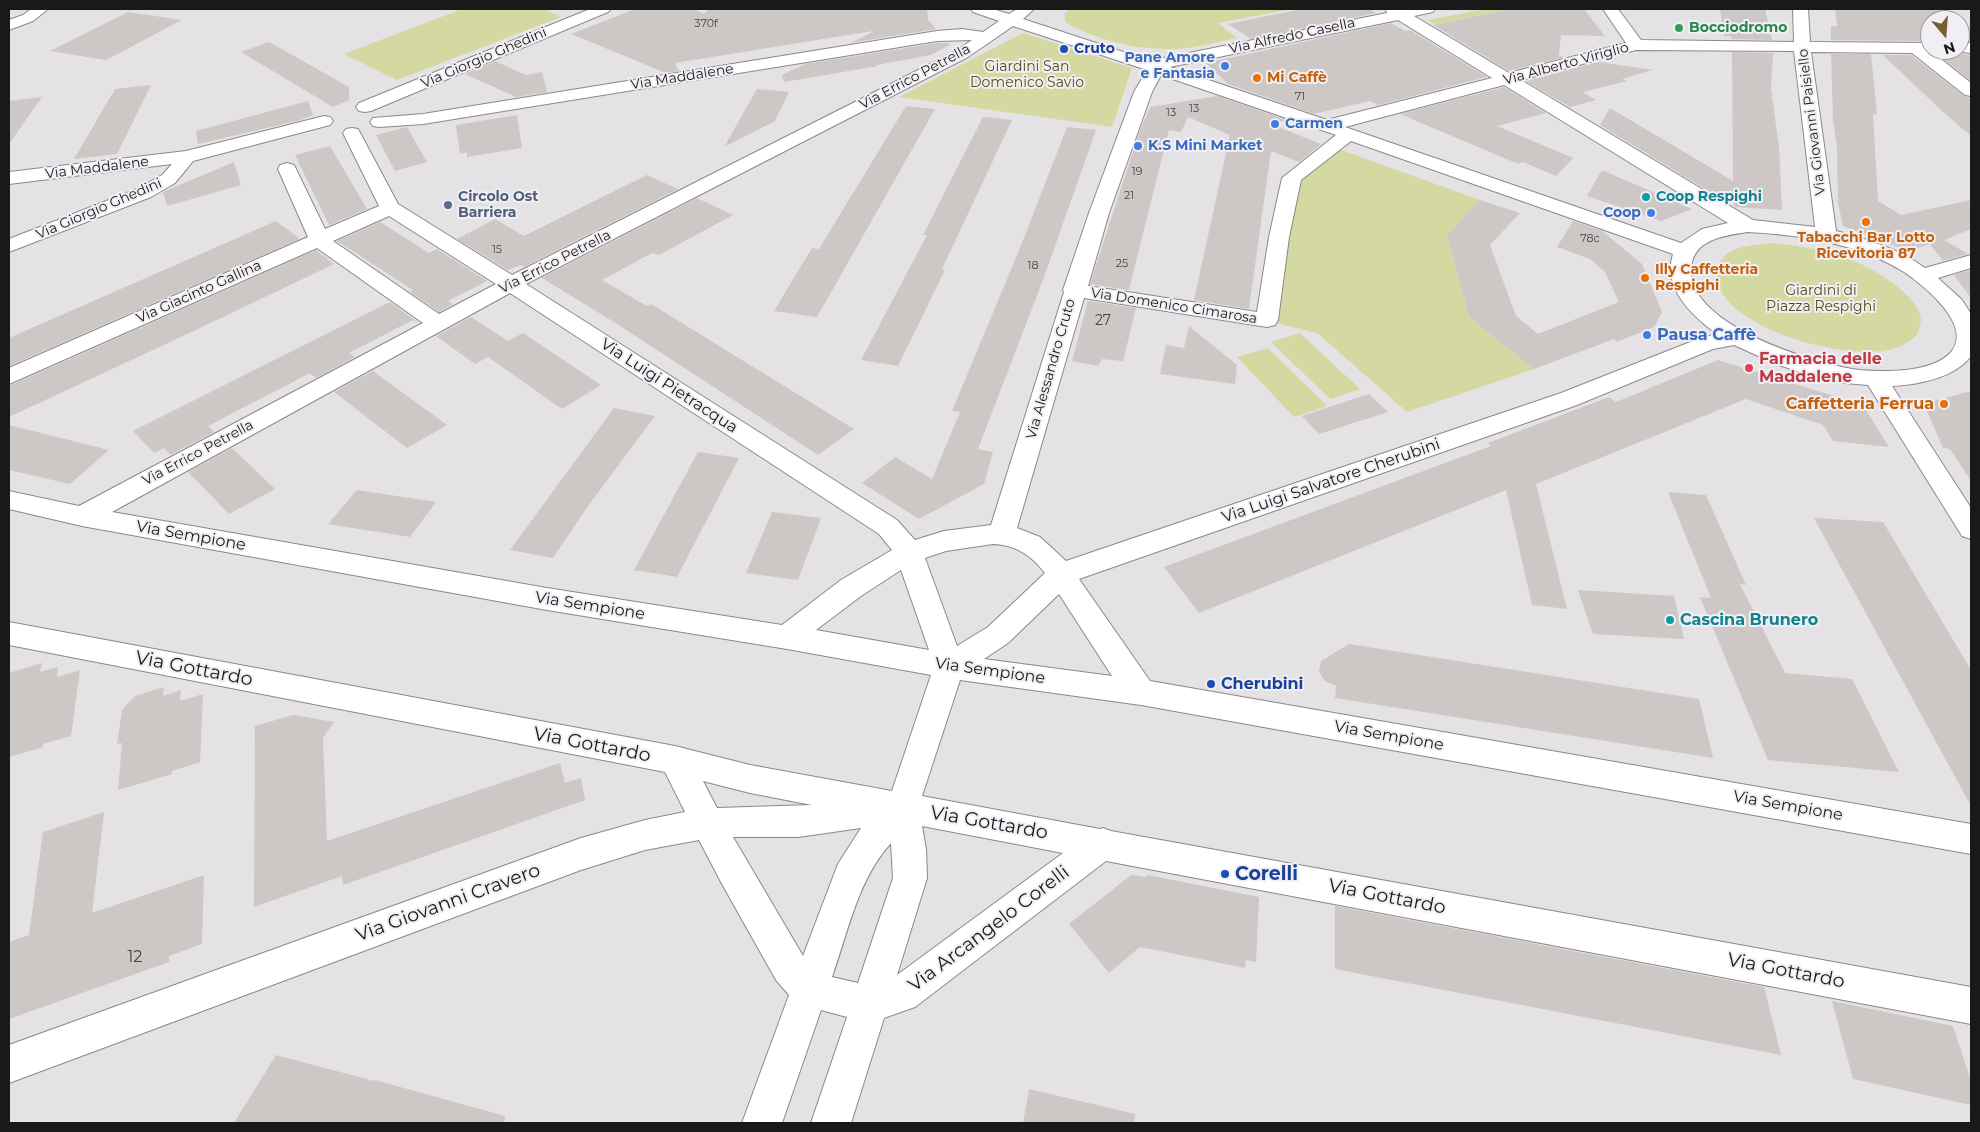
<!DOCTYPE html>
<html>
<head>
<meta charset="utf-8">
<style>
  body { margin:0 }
  #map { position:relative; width:1980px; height:1132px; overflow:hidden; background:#e5e2e6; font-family:Montserrat,sans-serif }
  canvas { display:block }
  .frame { position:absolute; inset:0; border:10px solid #1a191a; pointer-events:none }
  .north { position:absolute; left:1920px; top:10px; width:50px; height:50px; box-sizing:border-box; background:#f2eff4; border:1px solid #9c999d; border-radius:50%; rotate:162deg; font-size:14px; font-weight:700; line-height:20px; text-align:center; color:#1a191a }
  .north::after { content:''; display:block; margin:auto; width:18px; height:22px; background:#776030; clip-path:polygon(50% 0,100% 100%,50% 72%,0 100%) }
</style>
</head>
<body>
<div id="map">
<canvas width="1980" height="1132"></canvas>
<div class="frame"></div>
<div class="north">N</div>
</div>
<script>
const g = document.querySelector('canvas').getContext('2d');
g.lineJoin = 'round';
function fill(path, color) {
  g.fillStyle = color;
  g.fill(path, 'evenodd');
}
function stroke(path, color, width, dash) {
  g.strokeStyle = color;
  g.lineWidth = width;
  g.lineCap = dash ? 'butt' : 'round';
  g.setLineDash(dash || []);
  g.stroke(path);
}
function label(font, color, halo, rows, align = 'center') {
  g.font = font + ' Montserrat,sans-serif';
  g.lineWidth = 4;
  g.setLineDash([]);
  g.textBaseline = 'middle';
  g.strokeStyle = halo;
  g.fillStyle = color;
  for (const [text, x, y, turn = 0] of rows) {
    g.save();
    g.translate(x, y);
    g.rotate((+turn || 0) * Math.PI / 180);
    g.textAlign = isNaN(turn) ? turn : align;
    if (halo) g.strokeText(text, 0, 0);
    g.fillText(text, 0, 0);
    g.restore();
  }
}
fill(new Path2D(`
  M 462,9 L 544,9 L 561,17 L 397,80 L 344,54 Z
  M 1069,9 L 1293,9 L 1218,23 L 1237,38 C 1220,41 1204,46 1187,48 C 1146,52 1101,43 1065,22 L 1065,13 Z
  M 1486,9 L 1510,9 L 1435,24 L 1428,20 Z
  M 1023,33 L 1132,68 L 1112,127 L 899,97 Z
  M 1333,147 L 1480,200 L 1447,235 L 1469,317 L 1534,369 L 1407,412 L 1317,333 L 1263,320 L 1292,178 Z
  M 1771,243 C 1820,247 1869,259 1906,294 C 1912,300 1921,311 1921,320 C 1921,325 1918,330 1917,335 C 1912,339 1907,343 1901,346 C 1859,367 1713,328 1717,273 C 1717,265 1721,259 1727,254 C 1739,245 1757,245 1771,243 Z
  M 1300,333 L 1360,389 L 1330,399 L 1271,342 Z
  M 1268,348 L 1327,406 L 1294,417 L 1237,357 Z`), '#d3d9a0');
fill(new Path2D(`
  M 635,9 L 693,9 L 704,14 L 708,9 L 927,9 L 928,20 L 936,29 L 850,43 L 873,32 L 873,31 L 675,63 L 679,71 L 666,73 L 571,34 Z
  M 1302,9 L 1369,9 L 1376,13 L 1251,39 L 1228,24 Z
  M 1510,9 L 1584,9 L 1605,36 L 1561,35 L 1559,56 L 1565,57 L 1509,71 L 1433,25 Z
  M 1720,9 L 1765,9 L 1772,40 L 1731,39 L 1731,36 L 1724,36 Z
  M 1835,9 L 1945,9 L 1960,20 L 1930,20 L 1930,41 L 1831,40 L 1831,26 L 1837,26 Z
  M 128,12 L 182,20 L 106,60 L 50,51 Z
  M 1960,20 L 1971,29 L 1971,41 L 1960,41 Z
  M 1391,23 L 1405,31 L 1410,30 L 1487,77 L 1378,105 L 1370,101 L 1314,114 L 1228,84 L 1206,63 Z
  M 269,42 L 349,87 L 349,100 L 333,107 L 241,52 Z
  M 937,43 L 948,43 L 950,45 L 931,55 L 877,65 L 878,66 L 784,82 L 782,75 L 805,64 Z
  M 1939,50 L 1951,50 L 1954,53 L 1971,55 L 1971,81 L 1936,53 Z
  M 1732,52 L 1773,53 L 1771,89 L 1779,147 L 1782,210 L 1735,207 L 1734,206 L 1733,193 L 1720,198 L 1600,125 L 1610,108 L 1733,181 Z
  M 1831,54 L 1871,54 L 1877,115 L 1873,114 L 1878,201 L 1901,215 L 1971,200 L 1971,229 L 1944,240 L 1968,254 L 1943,261 L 1930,244 L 1909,251 L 1843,226 L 1838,203 L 1837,148 L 1833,119 Z
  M 1883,55 L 1911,55 L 1964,96 L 1971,98 L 1971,136 L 1943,112 Z
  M 495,61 L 526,75 L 542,72 L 547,92 L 516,97 L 465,74 Z
  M 1598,62 L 1653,70 L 1622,79 L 1627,81 L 1583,92 L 1596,100 L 1570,107 L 1526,81 Z
  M 151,85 L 117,154 L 74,159 L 115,89 Z
  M 1504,87 L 1546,113 L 1497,126 L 1573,158 L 1556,176 L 1523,162 L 1518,164 L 1400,114 Z
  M 757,89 L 789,92 L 775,121 L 724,147 Z
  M 1218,96 L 1287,120 L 1271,124 L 1321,144 L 1299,162 L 1271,151 L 1249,309 L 1194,300 L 1230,135 L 1188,117 L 1181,132 L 1169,130 L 1129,290 L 1090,284 L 1139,133 L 1150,107 Z
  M 42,97 L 9,144 L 9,101 Z
  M 308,101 L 313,115 L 301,120 L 198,144 L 196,131 Z
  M 906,106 L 935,109 L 817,317 L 774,311 L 812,248 L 819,249 Z
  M 517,115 L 522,148 L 467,157 L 467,152 L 460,154 L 456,125 Z
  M 983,117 L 1012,120 L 942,269 L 945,270 L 898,366 L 861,360 L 927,235 L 923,235 Z
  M 407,127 L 427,162 L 395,171 L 376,135 Z
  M 1067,127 L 1096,130 L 1043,280 L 978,449 L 993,452 L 984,484 L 919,519 L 862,483 L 895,457 L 932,479 L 960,412 L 952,411 L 1020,248 Z
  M 330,146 L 367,209 L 329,225 L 295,155 Z
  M 234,162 L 241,185 L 167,206 L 163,192 Z
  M 1602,170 L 1692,209 L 1661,221 L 1587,196 Z
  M 647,175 L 678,189 L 524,267 L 521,265 L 508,270 L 457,239 L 468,233 L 470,237 L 469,233 L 495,219 L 524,236 Z
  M 697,198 L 733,215 L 659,255 L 652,253 L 602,280 L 647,306 L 651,304 L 854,429 L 818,455 L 617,324 L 542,278 Z
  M 1480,200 L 1520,213 L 1490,245 L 1516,316 L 1538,334 L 1619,302 L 1605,272 L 1590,259 L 1557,247 L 1573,221 L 1602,231 L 1642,264 L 1662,312 L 1654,327 L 1617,342 L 1614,339 L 1534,369 L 1469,317 L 1447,235 Z
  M 276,221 L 300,239 L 9,366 L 9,338 Z
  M 380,222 L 429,253 L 437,249 L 487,281 L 448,301 L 453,304 L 439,312 L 410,292 L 413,290 L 337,241 Z
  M 316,250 L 334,264 L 198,329 L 9,417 L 9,386 Z
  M 1971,270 L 1971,298 L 1954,275 Z
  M 1088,301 L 1136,308 L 1123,361 L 1102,359 L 1098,366 L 1072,361 Z
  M 390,302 L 419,323 L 413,320 L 349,353 L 355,357 L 316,378 L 310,373 L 208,426 L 214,432 L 170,455 L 164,448 L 154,453 L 133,431 Z
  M 471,317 L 508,341 L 523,333 L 601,385 L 562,409 L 488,357 L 475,364 L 436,336 Z
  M 1189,326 L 1237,365 L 1235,384 L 1160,374 L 1166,345 L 1184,348 Z
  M 1718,360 L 1863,405 L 1889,447 L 1833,441 L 1823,425 L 1746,399 L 1536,484 L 1567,609 L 1532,605 L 1506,490 L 1199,613 L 1164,567 L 1491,446 L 1488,443 L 1609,397 L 1616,402 Z
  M 373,371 L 447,425 L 407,448 L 334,392 Z
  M 1971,391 L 1971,481 L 1950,449 L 1943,448 L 1924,404 Z
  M 1369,394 L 1388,412 L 1319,434 L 1302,416 Z
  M 614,408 L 655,416 L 588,506 L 553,558 L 510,550 Z
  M 9,425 L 109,450 L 70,484 L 9,470 Z
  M 232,448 L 275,489 L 229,514 L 188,472 Z
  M 698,452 L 739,458 L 677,577 L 634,570 Z
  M 357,490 L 436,502 L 410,537 L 328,524 Z
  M 1668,492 L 1706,495 L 1746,585 L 1740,584 L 1785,673 L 1852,679 L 1899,772 L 1768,760 L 1700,597 L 1711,598 Z
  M 772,512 L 821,518 L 798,580 L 746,573 Z
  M 1814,518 L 1883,522 L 1971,670 L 1971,806 Z
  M 1578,590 L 1674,596 L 1684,639 L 1593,634 Z
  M 1349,644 L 1699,699 L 1713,758 L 1335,698 L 1336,686 L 1325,681 L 1319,672 L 1321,661 Z
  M 42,663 L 40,672 L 58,667 L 57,677 L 80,670 L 71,736 L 43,744 L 43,747 L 9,757 L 9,673 Z
  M 164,687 L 163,696 L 181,690 L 180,701 L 203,694 L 200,762 L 172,771 L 172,774 L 118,790 L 122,743 L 117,744 L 122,710 L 135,696 Z
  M 293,715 L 334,722 L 323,738 L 327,841 L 560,763 L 565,783 L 581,778 L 585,800 L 343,885 L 342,876 L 254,907 L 255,726 Z
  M 104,812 L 92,913 L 204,875 L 202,944 L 169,956 L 169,962 L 9,1019 L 9,942 L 29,935 L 43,832 Z
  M 1131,875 L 1146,877 L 1147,875 L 1259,897 L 1256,962 L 1246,960 L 1245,968 L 1140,947 L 1109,973 L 1069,924 Z
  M 1335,906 L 1764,987 L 1781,1055 L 1335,969 Z
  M 1832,1001 L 1953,1026 L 1971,1081 L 1971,1105 L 1853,1079 Z
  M 276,1055 L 374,1081 L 375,1080 L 505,1116 L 504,1123 L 234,1123 Z
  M 1029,1089 L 1135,1114 L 1134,1123 L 1023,1123 Z`), '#cdc7c6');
const minor = new Path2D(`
  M 31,9 L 48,9 L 33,21 L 9,30 L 9,20 L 23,15 Z
  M 590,9 L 611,9 L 608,12 L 371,111 L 365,112 L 359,111 L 356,107 L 359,103 Z
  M 971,9 L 993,9 L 1009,14 L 1017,9 L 1034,9 L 1023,19 L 1154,62 L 1164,58 L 1387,13 L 1386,9 L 1435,9 L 1433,12 L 1414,16 L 1509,73 L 1626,43 L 1603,9 L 1618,9 L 1641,40 L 1794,42 L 1793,9 L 1808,9 L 1810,42 L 1930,43 L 1930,50 L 1937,50 L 1932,52 L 1971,83 L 1971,96 L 1965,95 L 1912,53 L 1811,52 L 1836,231 C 1867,239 1899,249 1925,268 L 1971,255 L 1971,268 L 1938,278 L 1962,300 L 1971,314 L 1971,356 C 1955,378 1917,385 1892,386 L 1971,508 L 1971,539 L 1962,536 L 1868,385 L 1845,383 L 1806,374 L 1776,364 L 1734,345 L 1713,349 L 1577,405 L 1079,579 L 1150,681 L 1971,824 L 1971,854 L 1141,705 L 960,680 L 922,796 L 1100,829 L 1103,828 L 1111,831 L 1971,987 L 1971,1024 L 1106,861 L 915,1007 L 884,1018 L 851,1123 L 811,1123 L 847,1017 L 821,1010 L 782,1123 L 742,1123 L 789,995 L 776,980 L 722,884 L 699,840 L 645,850 L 581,870 L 9,1083 L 9,1045 L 581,838 L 645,820 L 685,812 L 665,772 L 9,645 L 9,622 L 675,746 L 750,765 L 892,791 L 931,675 L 787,649 L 547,610 L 82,526 L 9,509 L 9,491 L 79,506 L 423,323 L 317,248 L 9,384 L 9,368 L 308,237 L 278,169 L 280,165 L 287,163 L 294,165 L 296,169 L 325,229 L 379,206 L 343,133 L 346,129 L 352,128 L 358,129 L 398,204 L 512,275 L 956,51 L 972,40 L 937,41 L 423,124 L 379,127 L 373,126 L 370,122 L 373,118 L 423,114 L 937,31 L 962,29 L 983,32 L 999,21 L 973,12 ZM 1398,20 L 1492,78 L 1327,120 L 1170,67 ZM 1013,26 L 1147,70 L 1134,92 L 1089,213 L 1063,290 L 1064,292 L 991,525 L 944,531 L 915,540 L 897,520 L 526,284 L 968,57 ZM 1636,50 L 1794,51 L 1815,227 L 1753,220 L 1521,80 ZM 1161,75 L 1336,135 L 1282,178 L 1269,237 L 1257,312 L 1088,286 L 1109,213 L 1152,92 ZM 1504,85 L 1728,223 L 1702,229 L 1681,243 L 1345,127 ZM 1351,141 L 1673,254 C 1662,288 1692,316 1717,334 L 1698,339 L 1561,393 L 1066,561 L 1040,537 L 1017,528 L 1084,298 L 1267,327 L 1275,325 L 1278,320 L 1289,237 L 1301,180 ZM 389,216 L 496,284 L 439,314 L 333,241 ZM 1748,232 C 1802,235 1857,243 1904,272 C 1923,285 1974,325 1951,352 C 1933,373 1885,372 1860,370 C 1817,365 1677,323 1692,262 C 1698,238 1728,235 1748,232 ZM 510,293 L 879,534 L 892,550 L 841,580 L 782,625 L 547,588 L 112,512 ZM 993,544 C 1016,545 1031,555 1045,573 L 988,627 L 957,646 L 925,558 L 946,551 ZM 901,570 L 929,650 L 816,630 L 861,596 ZM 1059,594 L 1112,676 L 984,659 L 1008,643 ZM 703,781 L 750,793 L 812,805 L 717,808 ZM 922,826 L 1063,853 L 897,975 L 927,878 L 926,849 ZM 861,828 L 838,864 L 803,956 L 733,837 L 798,837 ZM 891,843 L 893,878 L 858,983 L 832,977 C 848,932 858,879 891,843 Z
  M 1960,43 L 1971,43 L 1971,53 L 1954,51 L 1953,50 L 1960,50 Z
  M 324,116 L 330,117 L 333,121 L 330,125 L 193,161 L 175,183 L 151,197 L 9,252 L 9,239 L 137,189 L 162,175 L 172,164 L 9,184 L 9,172 L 186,151 Z`);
stroke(minor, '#8b888c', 2);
fill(minor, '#fff');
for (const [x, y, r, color] of [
  [1679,28,5,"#2e9e5b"],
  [1064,49,5,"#1a4fb4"],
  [1225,66,5,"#3f7fe0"],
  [1257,78,5,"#e8710a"],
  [1275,124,5,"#3f7fe0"],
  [1138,146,5,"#3f7fe0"],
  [1646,197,5,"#0f9aa8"],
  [448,205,5,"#5c6f8a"],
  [1651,213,5,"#3f7fe0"],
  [1866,222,5,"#e8710a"],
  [1645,278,5,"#e8710a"],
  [1647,335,5,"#3f7fe0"],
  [1749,368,5,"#e0444e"],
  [1944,404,5,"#e8710a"],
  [1670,620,5,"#0f9aa8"],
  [1211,684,5,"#1a4fb4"],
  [1225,874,5,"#1a4fb4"]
]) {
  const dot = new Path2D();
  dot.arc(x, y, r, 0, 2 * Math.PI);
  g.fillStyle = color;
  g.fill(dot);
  stroke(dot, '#f2eff4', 2);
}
label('11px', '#474445', null, [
  ["370f",706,24],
  ["71",1300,97],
  ["13",1194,109],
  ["13",1171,113],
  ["19",1137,172],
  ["21",1129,196],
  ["78c",1590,239],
  ["15",497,250],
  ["25",1122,264],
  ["18",1033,266]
]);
label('bold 14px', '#27864d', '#f2eff4', [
  ["Bocciodromo",1689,28]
], 'left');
label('14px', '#1a191a', '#f2eff4', [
  ["Via Alfredo Casella",1292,36,-12],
  ["Via Giorgio Ghedini",484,58,-23],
  ["Via Alberto Viriglio",1566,64,-15],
  ["Via Maddalene",682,77,-9],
  ["Via Errico Petrella",915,77,-28],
  ["Via Giovanni Paisiello",1812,122,-97],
  ["Via Maddalene",97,168,-7],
  ["Via Giorgio Ghedini",99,209,-23],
  ["Via Errico Petrella",555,262,-27],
  ["Via Giacinto Gallina",199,292,-24],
  ["Via Domenico Cimarosa",1174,306,9],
  ["Via Alessandro Cruto",1051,369,-74],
  ["Via Errico Petrella",198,453,-28]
]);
label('bold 14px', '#164399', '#f2eff4', [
  ["Cruto",1074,49]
], 'left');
label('bold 14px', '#366cbe', '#f2eff4', [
  ["Pane Amore",1215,58],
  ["e Fantasia",1215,74],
  ["Carmen",1285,124,"left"],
  ["K.S Mini Market",1148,146,"left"],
  ["Coop",1641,213]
], 'right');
label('14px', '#4d5118', '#f2eff4', [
  ["Giardini San",1027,67],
  ["Domenico Savio",1027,83],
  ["Giardini di",1821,291],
  ["Piazza Respighi",1821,307]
]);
label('bold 14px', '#c56008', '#f2eff4', [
  ["Mi Caffè",1267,78],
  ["Tabacchi Bar Lotto",1866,238,"center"],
  ["Ricevitoria 87",1866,254,"center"],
  ["Illy Caffetteria",1655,270],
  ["Respighi",1655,286]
], 'left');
label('bold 14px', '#4e5e75', '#f2eff4', [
  ["Circolo Ost",458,197],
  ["Barriera",458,213]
], 'left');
label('bold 14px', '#0d838f', '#f2eff4', [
  ["Coop Respighi",1656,197]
], 'left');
label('14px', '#474445', null, [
  ["27",1103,321]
]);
label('bold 16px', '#366cbe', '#f2eff4', [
  ["Pausa Caffè",1657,335]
], 'left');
label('bold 16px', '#be3a42', '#f2eff4', [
  ["Farmacia delle",1759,359],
  ["Maddalene",1759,377]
], 'left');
label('16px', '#1a191a', '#f2eff4', [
  ["Via Luigi Pietracqua",669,386,33],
  ["Via Luigi Salvatore Cherubini",1331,481,-19],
  ["Via Sempione",191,536,10],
  ["Via Sempione",590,606,9],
  ["Via Sempione",990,671,8],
  ["Via Sempione",1389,736,10],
  ["Via Sempione",1788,806,10]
]);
label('bold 16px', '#c56008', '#f2eff4', [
  ["Caffetteria Ferrua",1934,404]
], 'right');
label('bold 16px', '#0d838f', '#f2eff4', [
  ["Cascina Brunero",1680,620]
], 'left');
label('bold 16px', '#164399', '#f2eff4', [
  ["Cherubini",1221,684]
], 'left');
label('16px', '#474445', null, [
  ["12",135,957]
]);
label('19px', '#1a191a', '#f2eff4', [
  ["Via Gottardo",194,669,11],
  ["Via Gottardo",592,745,11],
  ["Via Gottardo",989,823,10],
  ["Via Gottardo",1387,897,11],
  ["Via Giovanni Cravero",448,903,-20],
  ["Via Arcangelo Corelli",989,929,-37],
  ["Via Gottardo",1786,971,11]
]);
label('bold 19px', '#164399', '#f2eff4', [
  ["Corelli",1235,874]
], 'left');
</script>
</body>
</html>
